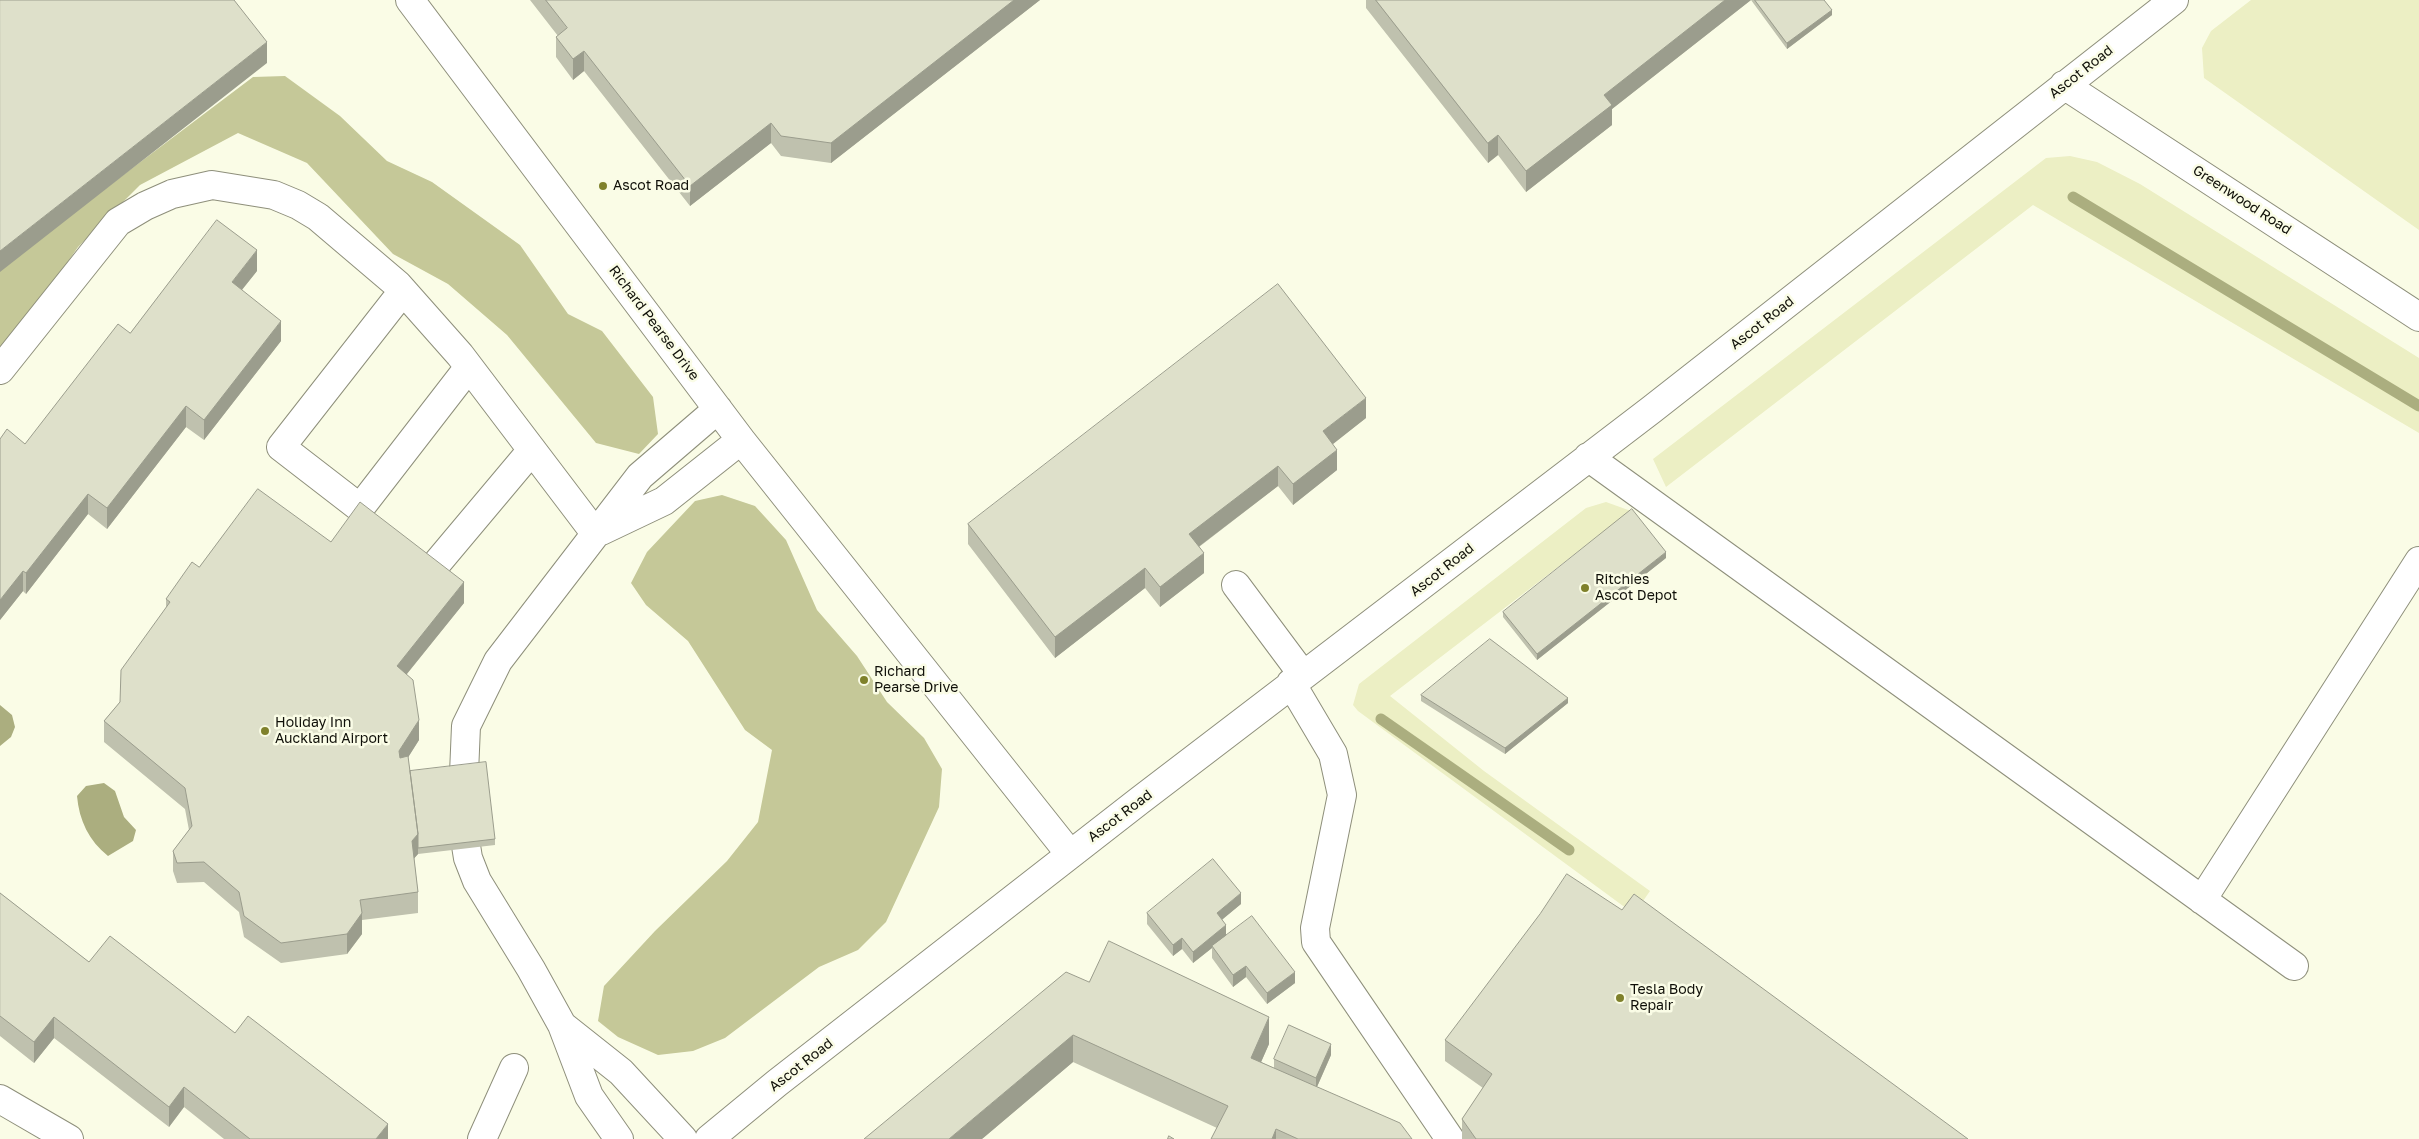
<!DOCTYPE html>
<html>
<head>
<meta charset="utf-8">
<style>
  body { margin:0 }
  canvas { display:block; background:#fafce6 }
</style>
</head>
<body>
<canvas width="2419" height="1139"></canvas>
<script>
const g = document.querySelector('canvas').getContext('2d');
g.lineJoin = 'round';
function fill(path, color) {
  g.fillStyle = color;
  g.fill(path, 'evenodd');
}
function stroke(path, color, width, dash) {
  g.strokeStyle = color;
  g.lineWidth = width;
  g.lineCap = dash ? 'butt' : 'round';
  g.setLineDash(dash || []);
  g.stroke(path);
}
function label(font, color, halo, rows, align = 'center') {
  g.font = font + ' "Golos Text",sans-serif';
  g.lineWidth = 5;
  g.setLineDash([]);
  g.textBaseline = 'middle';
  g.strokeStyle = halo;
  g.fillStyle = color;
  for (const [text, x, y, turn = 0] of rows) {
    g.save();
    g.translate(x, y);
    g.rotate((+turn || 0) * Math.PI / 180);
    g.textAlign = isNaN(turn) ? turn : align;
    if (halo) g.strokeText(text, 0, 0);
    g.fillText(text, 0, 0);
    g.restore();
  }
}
fill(new Path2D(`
  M 2251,0 L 2419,0 L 2419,230 L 2204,78 L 2202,48 L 2211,31 Z
  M 2070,156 L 2097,162 L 2140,184 L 2419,358 L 2419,433 L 2033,205 L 1666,487 L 1653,459 L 2046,158 Z
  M 1606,502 L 1631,511 L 1390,696 L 1484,771 L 1650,891 L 1634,914 L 1358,711 L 1353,705 L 1359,684 L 1586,508 Z`), '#ecefc4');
fill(new Path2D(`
  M 285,76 L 340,116 L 387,161 L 432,182 L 520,245 L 568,314 L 602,331 L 653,397 L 658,434 L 639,454 L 596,443 L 507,335 L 448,284 L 393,254 L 307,163 L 238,133 L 140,185 L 78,247 L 51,286 L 0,347 L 0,268 L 253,77 Z
  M 722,495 L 755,506 L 786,540 L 817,610 L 857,656 L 887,702 L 924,738 L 942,769 L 939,807 L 886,922 L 858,950 L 819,967 L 725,1038 L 693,1051 L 658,1055 L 618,1037 L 598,1021 L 604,986 L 655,931 L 727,861 L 758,822 L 772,750 L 745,730 L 688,641 L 646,605 L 631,583 L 647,552 L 695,501 Z`), '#c5c898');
fill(new Path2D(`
  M 0,705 L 12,715 L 15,727 L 11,737 L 0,746 Z
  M 104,783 L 115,791 L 124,817 L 136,830 L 133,841 L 108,856 C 89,841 79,820 77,796 L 86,786 Z`), '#abae7f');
stroke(new Path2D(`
  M 2073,197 L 2419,406
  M 1381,719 L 1569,850`), '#abae7f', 11);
const minor = new Path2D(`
  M 410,0 L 741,440 L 1070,854
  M 2064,85 L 2419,317
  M 403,291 L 281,447 L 360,508 L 469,367
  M 0,370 L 118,222 L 145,206 L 172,194 L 212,185 L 274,195 L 298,205 L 318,217 L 398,285 L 460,355 L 595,533
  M 1588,457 L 2294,966
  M 601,531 L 664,501 L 741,440
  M 438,562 L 532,450
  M 1236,585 L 1303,675
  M 1291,683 L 1333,754 L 1342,795 L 1315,928 L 1316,942 L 1450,1139
  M 2202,900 L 2419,561
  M 563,1026 L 621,1072 L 683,1139
  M 0,1099 L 69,1139
  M 482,1139 L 514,1068
  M 619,1139 L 589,1096 L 562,1025 L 531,969 L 477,881 L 468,858 L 462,821 L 466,726 L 498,661 L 640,476 L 718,409
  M 709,1139 L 777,1083 L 1139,801 L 1651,410 L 2174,0`);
stroke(minor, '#8e8f7b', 30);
stroke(minor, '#fff', 28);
fill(new Path2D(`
  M 530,0 L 1040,0 L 831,163 L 781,156 L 771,143 L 690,206 L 584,71 L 573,80 L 556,57 L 556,37 L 558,36 Z
  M 1366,0 L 1824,0 L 1832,15 L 1787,49 L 1751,0 L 1612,109 L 1612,125 L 1526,192 L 1498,155 L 1488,163 L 1366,8 Z
  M 257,271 L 242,290 L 281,341 L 204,440 L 186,427 L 107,529 L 88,514 L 26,594 L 23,591 L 0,620 L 25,444 L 130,333 Z
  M 1366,418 L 1332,444 L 1337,470 L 1293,505 L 1278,486 L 1199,547 L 1204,573 L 1160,607 L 1145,588 L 1055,658 L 968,544 L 968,524 Z
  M 331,542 L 464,603 L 407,674 L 419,740 L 408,757 L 410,771 L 495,839 L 495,845 L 418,854 L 414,858 L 418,892 L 418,913 L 362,920 L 362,934 L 347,954 L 281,963 L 244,937 L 239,912 L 204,882 L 177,883 L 173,871 L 173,851 L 189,830 L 185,809 L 104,742 L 104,721 L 120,702 L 166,608 L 166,599 L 199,567 Z
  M 1666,558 L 1537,660 L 1503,617 L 1503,612 Z
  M 1421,695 L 1568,703 L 1505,754 L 1421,701 Z
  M 0,893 L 89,962 L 235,1033 L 388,1139 L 224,1139 L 184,1107 L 169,1127 L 54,1038 L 34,1063 L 0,1036 Z
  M 1241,904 L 1222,919 L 1226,935 L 1295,983 L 1267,1004 L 1246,977 L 1233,987 L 1212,958 L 1212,948 L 1193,963 L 1182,949 L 1173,956 L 1147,924 L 1147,913 Z
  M 1622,910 L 1968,1139 L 1462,1139 L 1462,1119 L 1483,1088 L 1445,1061 L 1445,1040 Z
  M 1089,982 L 1269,1044 L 1261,1062 L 1274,1068 L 1274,1059 L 1331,1055 L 1317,1087 L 1412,1139 L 1211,1139 L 1217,1128 L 1073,1062 L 982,1139 Z`), '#bfc1ae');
fill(new Path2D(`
  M 1014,0 L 1040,0 L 831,163 L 831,143 Z
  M 1725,0 L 1751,0 L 1612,109 L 1612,125 L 1526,192 L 1526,171 L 1604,95 Z
  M 1832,10 L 1832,15 L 1787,49 L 1787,43 Z
  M 267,42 L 267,63 L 0,272 L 0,251 Z
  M 584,51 L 584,71 L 573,80 L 573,59 Z
  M 771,123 L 771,143 L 690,206 L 690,186 Z
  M 1498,135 L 1498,155 L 1488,163 L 1488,143 Z
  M 257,250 L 257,271 L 232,302 L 232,282 Z
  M 281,321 L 281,341 L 204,440 L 204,420 Z
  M 1366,398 L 1366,418 L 1323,452 L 1323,431 Z
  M 186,406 L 186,427 L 107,529 L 107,508 Z
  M 1337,450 L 1337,470 L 1293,505 L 1293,484 Z
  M 1278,466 L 1278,486 L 1189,554 L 1189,534 Z
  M 88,494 L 88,514 L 26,594 L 26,573 Z
  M 1666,552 L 1666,558 L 1537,660 L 1537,654 Z
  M 1204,553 L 1204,573 L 1160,607 L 1160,587 Z
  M 1145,568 L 1145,588 L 1055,658 L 1055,637 Z
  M 23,571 L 23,591 L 0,620 L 0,600 Z
  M 464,582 L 464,603 L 397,686 L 397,666 Z
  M 1568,698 L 1568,703 L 1505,754 L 1505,748 Z
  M 419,720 L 419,740 L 399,772 L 399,751 Z
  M 418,834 L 418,854 L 412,861 L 412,841 Z
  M 1241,893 L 1241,904 L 1217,924 L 1217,913 Z
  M 362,913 L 362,934 L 347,954 L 347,934 Z
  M 1226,925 L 1226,936 L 1212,946 L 1212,948 L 1193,963 L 1193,952 Z
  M 1182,938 L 1182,949 L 1173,956 L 1173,945 Z
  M 1246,966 L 1246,977 L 1233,987 L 1233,975 Z
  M 1295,972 L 1295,983 L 1267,1004 L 1267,993 Z
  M 54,1017 L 54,1038 L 34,1063 L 34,1042 Z
  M 1269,1017 L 1269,1044 L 1251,1085 L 1251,1058 Z
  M 1073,1035 L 1073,1062 L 982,1139 L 949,1139 Z
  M 1331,1044 L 1331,1055 L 1316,1089 L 1316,1078 Z
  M 184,1087 L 184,1107 L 169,1127 L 169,1107 Z
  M 388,1124 L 388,1139 L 376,1139 Z
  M 1276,1129 L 1276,1139 L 1272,1139 Z`), '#9b9d8d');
const building = new Path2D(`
  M 0,0 L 234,0 L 267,42 L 0,251 Z
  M 546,0 L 1014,0 L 831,143 L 781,136 L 771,123 L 690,186 L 584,51 L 573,59 L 556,37 L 567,28 Z
  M 1376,0 L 1725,0 L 1604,95 L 1612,105 L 1526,171 L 1498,135 L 1488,143 Z
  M 1755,0 L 1824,0 L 1832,10 L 1787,43 Z
  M 217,220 L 257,250 L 232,282 L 281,321 L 204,420 L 186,406 L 107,508 L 88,494 L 26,573 L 23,571 L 0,600 L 0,439 L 7,429 L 25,444 L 118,324 L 130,333 Z
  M 1278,284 L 1366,398 L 1323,431 L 1337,450 L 1293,484 L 1278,466 L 1189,534 L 1204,553 L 1160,587 L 1145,568 L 1055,637 L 968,524 Z
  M 258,489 L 331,542 L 360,502 L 464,582 L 397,666 L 413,680 L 419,720 L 399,751 L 400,758 L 408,756 L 418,834 L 412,841 L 418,892 L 360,900 L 362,913 L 347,934 L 281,943 L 244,916 L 239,892 L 204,862 L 177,863 L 173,851 L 192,826 L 185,788 L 104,721 L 120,702 L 121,670 L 170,602 L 166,599 L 192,562 L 199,567 Z
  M 1632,509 L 1666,552 L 1537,654 L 1503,612 Z
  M 1490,639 L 1568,698 L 1505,748 L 1421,695 Z
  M 486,762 L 495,839 L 418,848 L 418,834 L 410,771 Z
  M 1213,859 L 1241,893 L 1217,913 L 1226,925 L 1193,952 L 1182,938 L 1173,945 L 1147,913 Z
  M 1567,874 L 1622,910 L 1634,894 L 1968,1139 L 1476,1139 L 1462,1119 L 1492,1074 L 1445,1040 L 1540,914 Z
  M 0,893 L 89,962 L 110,936 L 235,1033 L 248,1016 L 388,1124 L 376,1139 L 250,1139 L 184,1087 L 169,1107 L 54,1017 L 34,1042 L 0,1016 Z
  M 1252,916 L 1295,972 L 1267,993 L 1246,966 L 1233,975 L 1212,946 Z
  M 1109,941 L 1269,1017 L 1251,1058 L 1400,1123 L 1412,1139 L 1298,1139 L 1276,1129 L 1272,1139 L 1211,1139 L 1228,1106 L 1073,1035 L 949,1139 L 864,1139 L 1066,972 L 1089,982 Z
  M 1289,1025 L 1331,1044 L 1316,1078 L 1274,1059 Z
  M 1169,1136 L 1174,1139 L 1168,1139 Z`);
fill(building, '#dee0ca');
stroke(building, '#9b9d8d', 1);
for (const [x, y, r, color] of [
  [603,186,5,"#7f812b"],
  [1585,588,5,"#7f812b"],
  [864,680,5,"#7f812b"],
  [265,731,5,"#7f812b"],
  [1620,998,5,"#7f812b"]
]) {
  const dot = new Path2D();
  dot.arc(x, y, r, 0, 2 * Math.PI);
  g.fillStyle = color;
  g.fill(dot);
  stroke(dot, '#fafce6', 2);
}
label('14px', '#0f0f08', '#fafce6', [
  ["Ascot Road",2081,72,-38],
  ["Greenwood Road",2242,200,33],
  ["Richard Pearse Drive",654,323,53],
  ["Ascot Road",1762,323,-38],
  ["Ascot Road",1442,570,-38],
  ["Ascot Road",1120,816,-37],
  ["Ascot Road",801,1065,-38]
]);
label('14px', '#0f0f08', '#fafce6', [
  ["Ascot Road",613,186],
  ["Ritchies",1595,580],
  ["Ascot Depot",1595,596],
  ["Richard",874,672],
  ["Pearse Drive",874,688],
  ["Holiday Inn",275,723],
  ["Auckland Airport",275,739],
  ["Tesla Body",1630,990],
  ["Repair",1630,1006]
], 'left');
</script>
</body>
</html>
